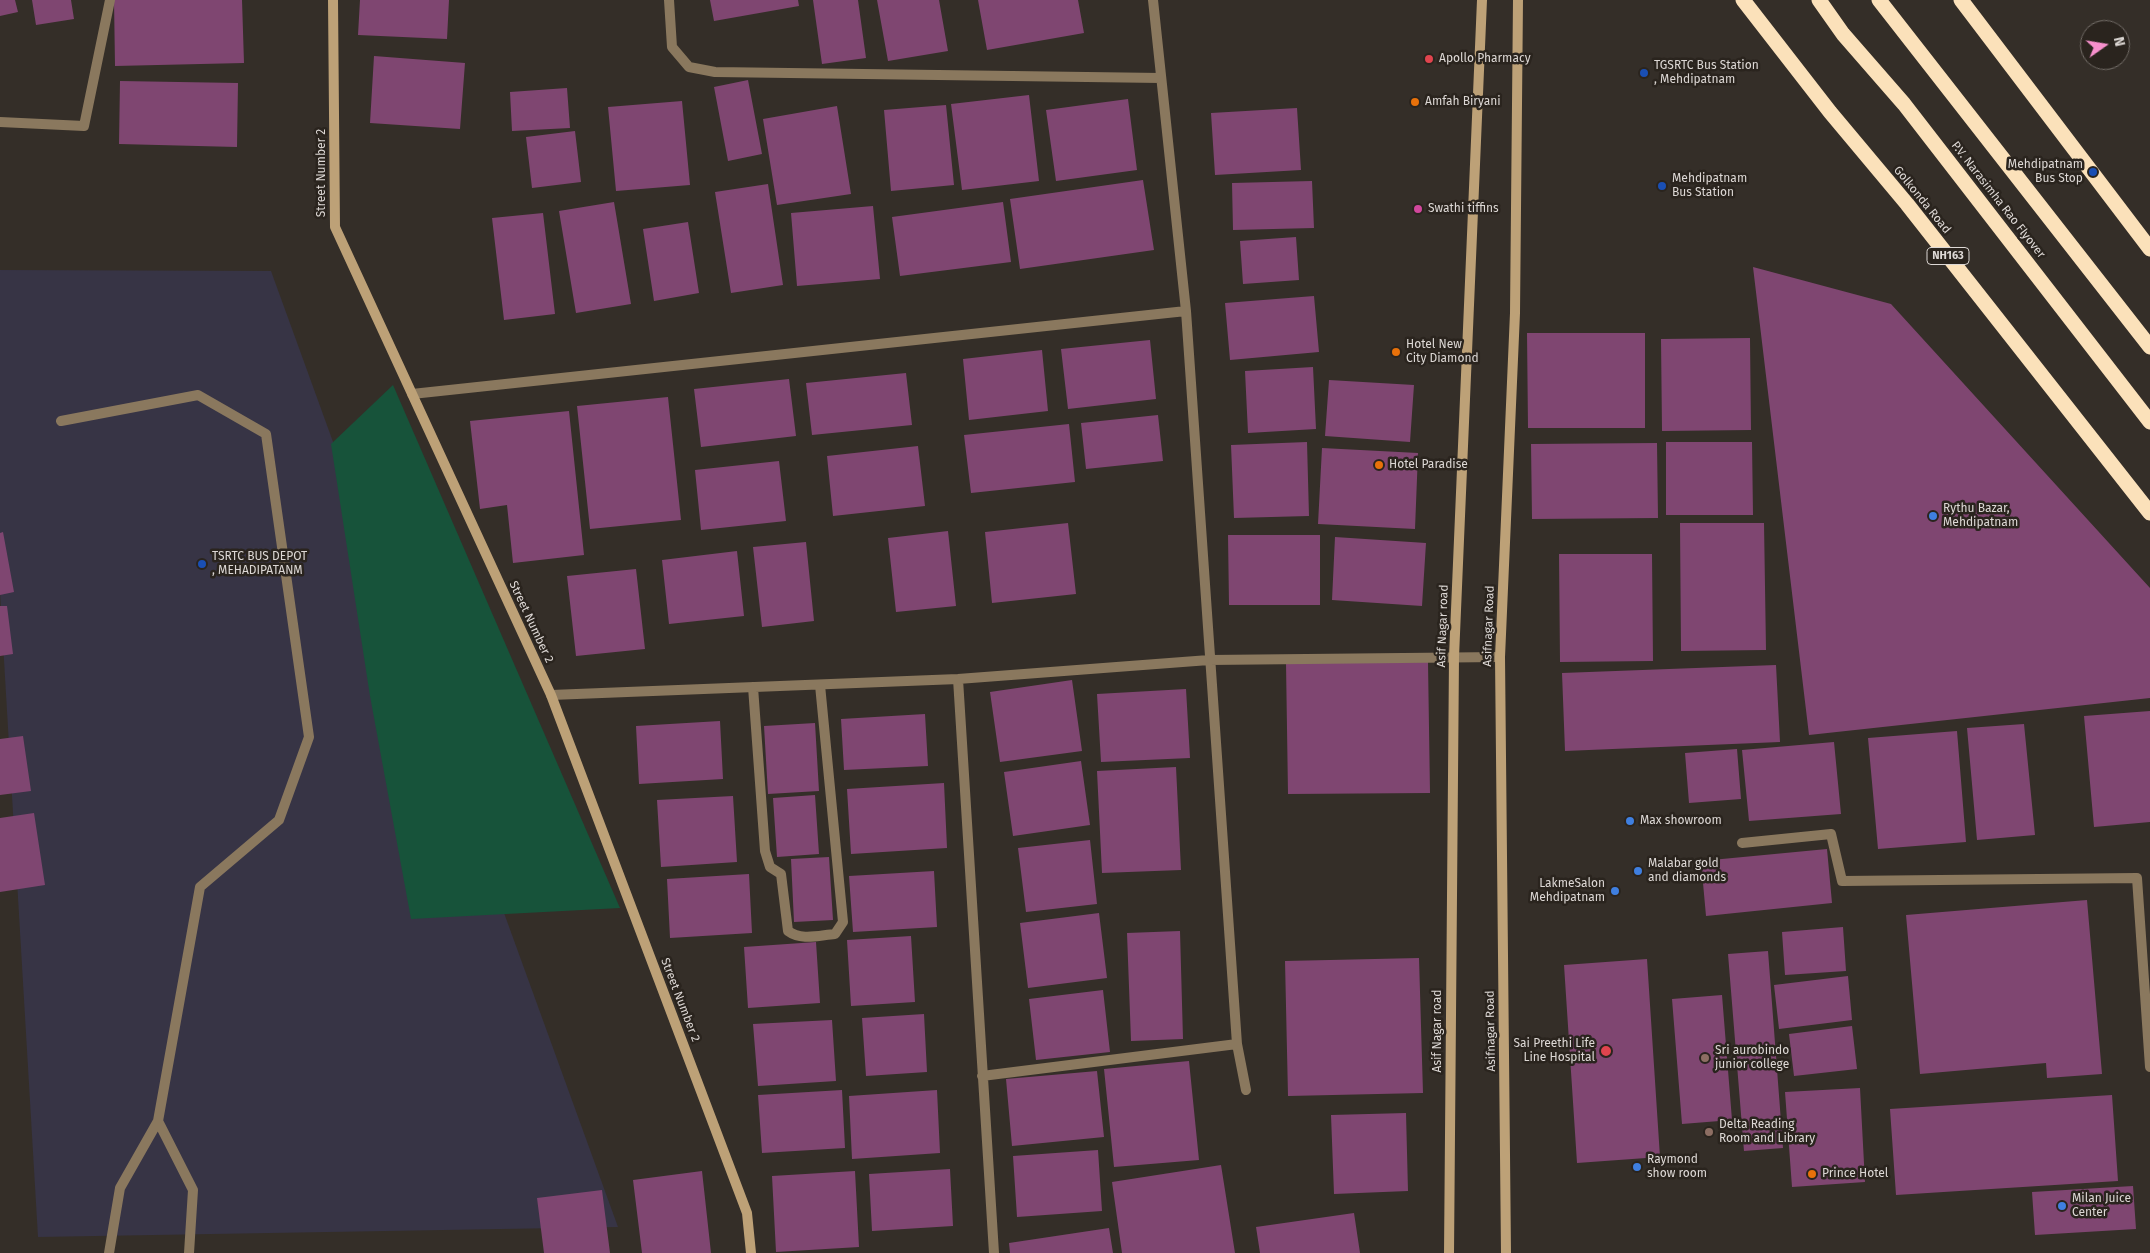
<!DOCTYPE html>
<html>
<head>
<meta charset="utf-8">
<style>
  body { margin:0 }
  #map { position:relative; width:2150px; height:1253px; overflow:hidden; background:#342e28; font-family:"Fira Sans",sans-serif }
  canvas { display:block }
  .north { position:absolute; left:2080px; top:20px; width:50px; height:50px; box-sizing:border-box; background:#2a241e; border:1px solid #726c67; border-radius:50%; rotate:77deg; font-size:14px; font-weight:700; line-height:20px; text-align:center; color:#ddd8d5 }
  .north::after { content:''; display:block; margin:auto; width:18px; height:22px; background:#f790cd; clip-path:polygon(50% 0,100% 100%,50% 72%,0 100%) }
</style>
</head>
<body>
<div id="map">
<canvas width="2150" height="1253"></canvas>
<div class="north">N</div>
</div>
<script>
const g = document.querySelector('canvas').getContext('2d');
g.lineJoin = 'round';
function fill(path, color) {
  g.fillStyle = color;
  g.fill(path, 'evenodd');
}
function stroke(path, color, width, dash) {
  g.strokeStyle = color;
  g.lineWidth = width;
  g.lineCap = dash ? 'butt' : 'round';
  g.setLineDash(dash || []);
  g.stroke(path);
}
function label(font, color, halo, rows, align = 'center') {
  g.font = font + ' "Fira Sans",sans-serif';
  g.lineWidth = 5;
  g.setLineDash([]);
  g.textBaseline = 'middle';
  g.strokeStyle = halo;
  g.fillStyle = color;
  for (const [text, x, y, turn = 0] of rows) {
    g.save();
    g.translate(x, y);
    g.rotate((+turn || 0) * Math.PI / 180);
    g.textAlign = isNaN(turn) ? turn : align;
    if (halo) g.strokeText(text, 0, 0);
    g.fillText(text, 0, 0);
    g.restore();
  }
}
fill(new Path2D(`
  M 0,270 L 271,271 L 618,1227 L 38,1237 L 0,592 Z`), '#373445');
fill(new Path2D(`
  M 393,385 L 620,908 L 411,919 L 370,696 L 331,444 Z`), '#17533a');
fill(new Path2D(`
  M 0,0 L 15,0 L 18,12 L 0,16 Z
  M 32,0 L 71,0 L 74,19 L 36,25 Z
  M 114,0 L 242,0 L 244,63 L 115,66 Z
  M 360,0 L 449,0 L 447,39 L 358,35 Z
  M 710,0 L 798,0 L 799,6 L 714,21 Z
  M 813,0 L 858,0 L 866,58 L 822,64 Z
  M 877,0 L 939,0 L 948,51 L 888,61 Z
  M 978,0 L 1078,0 L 1084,33 L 987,50 Z
  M 374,56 L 465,63 L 460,129 L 370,123 Z
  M 748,80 L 762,154 L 728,161 L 714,87 Z
  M 120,81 L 238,83 L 237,147 L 119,144 Z
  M 567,88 L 570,128 L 512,131 L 510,92 Z
  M 1029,95 L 1039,181 L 962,190 L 951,104 Z
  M 1128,99 L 1137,170 L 1056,181 L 1046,110 Z
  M 682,101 L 690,185 L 616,191 L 608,107 Z
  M 946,105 L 954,185 L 891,191 L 884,110 Z
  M 837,106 L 851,194 L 777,205 L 763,119 Z
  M 1297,108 L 1301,170 L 1215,175 L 1211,113 Z
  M 575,131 L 581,182 L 532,188 L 526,137 Z
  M 1143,180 L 1154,250 L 1020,269 L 1010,199 Z
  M 1312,181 L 1314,228 L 1233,230 L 1232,183 Z
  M 768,184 L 783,285 L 731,293 L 715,192 Z
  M 614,202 L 631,304 L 576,313 L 559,211 Z
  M 1003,202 L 1011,262 L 900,276 L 892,217 Z
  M 873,206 L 880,279 L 797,286 L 791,213 Z
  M 543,213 L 555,314 L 504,320 L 492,218 Z
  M 688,222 L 699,293 L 654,301 L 643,229 Z
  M 1296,237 L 1299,280 L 1243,284 L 1240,241 Z
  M 1753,267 L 1891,304 L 2150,588 L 2150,698 L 1809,735 Z
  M 1314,296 L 1319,352 L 1230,360 L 1225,303 Z
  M 1527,333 L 1645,333 L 1645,428 L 1528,428 Z
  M 1750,338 L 1751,430 L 1662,431 L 1661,339 Z
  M 1150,340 L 1156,399 L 1068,409 L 1061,349 Z
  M 1042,350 L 1048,411 L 969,420 L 963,359 Z
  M 1313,367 L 1316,429 L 1248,433 L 1245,371 Z
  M 906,373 L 912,425 L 812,435 L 806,383 Z
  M 789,379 L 796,436 L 701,447 L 694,389 Z
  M 1329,380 L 1414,385 L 1410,442 L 1325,436 Z
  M 668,397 L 681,520 L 590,529 L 577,406 Z
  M 569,411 L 584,555 L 513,563 L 507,505 L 480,509 L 470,421 Z
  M 1158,415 L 1163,461 L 1086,469 L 1081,423 Z
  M 1069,424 L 1075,482 L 971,493 L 964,435 Z
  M 1307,442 L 1309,516 L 1234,518 L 1231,445 Z
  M 1666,442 L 1752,442 L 1753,515 L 1666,515 Z
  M 1657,443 L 1658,518 L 1532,519 L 1531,444 Z
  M 918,446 L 925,506 L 833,516 L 827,456 Z
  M 1322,448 L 1418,453 L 1415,529 L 1318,524 Z
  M 779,461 L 786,521 L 701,530 L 695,470 Z
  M 1068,523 L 1076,594 L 992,603 L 985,532 Z
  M 1680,523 L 1764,523 L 1766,650 L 1681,651 Z
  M 948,531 L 956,606 L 896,612 L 888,538 Z
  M 3,532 L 14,592 L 0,595 L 0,533 Z
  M 1228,535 L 1320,535 L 1320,605 L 1229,605 Z
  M 1335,537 L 1426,543 L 1422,606 L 1332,600 Z
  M 806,542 L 814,621 L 762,627 L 753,547 Z
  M 737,551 L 744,616 L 669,624 L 662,560 Z
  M 1559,554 L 1652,554 L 1653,661 L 1560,662 Z
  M 636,569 L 645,649 L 576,656 L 567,576 Z
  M 0,606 L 7,606 L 13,654 L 0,656 Z
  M 1428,662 L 1430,793 L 1288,794 L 1286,663 Z
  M 1776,665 L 1780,742 L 1565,751 L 1562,673 Z
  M 1072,680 L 1082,751 L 1000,762 L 990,692 Z
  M 1186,689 L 1190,758 L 1101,762 L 1097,694 Z
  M 2150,711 L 2150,822 L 2094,827 L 2084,716 Z
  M 925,714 L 928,766 L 844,770 L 841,719 Z
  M 720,721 L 723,779 L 639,784 L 636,726 Z
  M 815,723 L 819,791 L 768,794 L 764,726 Z
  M 2024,724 L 2035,835 L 1977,840 L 1967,728 Z
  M 1957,731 L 1966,842 L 1878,849 L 1868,738 Z
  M 23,736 L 31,791 L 0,795 L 0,739 Z
  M 1834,742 L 1841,814 L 1749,821 L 1742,750 Z
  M 1737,749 L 1741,799 L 1689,803 L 1685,753 Z
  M 1081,761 L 1090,825 L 1013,836 L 1004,772 Z
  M 1176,767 L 1181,870 L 1102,873 L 1097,771 Z
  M 944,783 L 947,848 L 851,854 L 847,789 Z
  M 815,795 L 819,854 L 777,857 L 773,798 Z
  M 733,796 L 737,862 L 661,867 L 657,800 Z
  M 34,813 L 45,885 L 0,892 L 0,818 Z
  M 1090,840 L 1097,904 L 1026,912 L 1018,848 Z
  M 1827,849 L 1832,903 L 1706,916 L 1701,861 Z
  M 829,857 L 833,920 L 794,922 L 791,859 Z
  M 934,871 L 937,927 L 853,932 L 849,876 Z
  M 749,874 L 752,933 L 670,938 L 667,879 Z
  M 2087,900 L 2102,1074 L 2047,1078 L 2046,1063 L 1920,1074 L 1906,915 Z
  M 1099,913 L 1107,978 L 1028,988 L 1020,923 Z
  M 1843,927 L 1846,971 L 1785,975 L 1782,932 Z
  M 1180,931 L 1183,1039 L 1131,1041 L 1127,933 Z
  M 911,936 L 915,1002 L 851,1006 L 847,940 Z
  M 816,942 L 820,1003 L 748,1008 L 744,947 Z
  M 1768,951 L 1783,1148 L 1744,1151 L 1728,954 Z
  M 1419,958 L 1423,1093 L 1288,1096 L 1285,961 Z
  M 1647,959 L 1660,1157 L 1577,1163 L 1564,965 Z
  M 1848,976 L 1852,1020 L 1779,1029 L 1774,985 Z
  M 1103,990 L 1110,1052 L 1036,1060 L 1029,999 Z
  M 1722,995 L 1732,1120 L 1682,1124 L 1672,999 Z
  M 924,1014 L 927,1072 L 866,1076 L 862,1018 Z
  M 832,1020 L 836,1081 L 758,1086 L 753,1024 Z
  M 1852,1026 L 1857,1069 L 1794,1076 L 1789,1034 Z
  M 1189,1061 L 1199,1160 L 1114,1167 L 1104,1069 Z
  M 1097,1071 L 1104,1137 L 1012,1146 L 1006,1079 Z
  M 1860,1088 L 1865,1182 L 1792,1187 L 1785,1092 Z
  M 842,1090 L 845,1148 L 762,1153 L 758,1095 Z
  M 937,1090 L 940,1153 L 852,1159 L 849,1096 Z
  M 2112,1095 L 2118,1181 L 1896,1195 L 1890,1109 Z
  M 1406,1113 L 1408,1191 L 1334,1194 L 1331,1115 Z
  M 1098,1150 L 1102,1211 L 1017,1217 L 1013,1156 Z
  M 1221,1165 L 1235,1253 L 1122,1253 L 1112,1182 Z
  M 950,1169 L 953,1226 L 872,1231 L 869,1174 Z
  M 702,1171 L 711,1253 L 642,1253 L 633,1180 Z
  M 855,1171 L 859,1247 L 776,1252 L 772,1176 Z
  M 2133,1186 L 2136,1229 L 2035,1235 L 2032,1192 Z
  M 602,1190 L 610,1253 L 544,1253 L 537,1198 Z
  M 1354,1213 L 1360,1253 L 1260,1253 L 1256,1227 Z
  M 1109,1228 L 1113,1253 L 1010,1253 L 1009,1243 Z`), '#7f4671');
stroke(new Path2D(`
  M 61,421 L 198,395 L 266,434 L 309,737 L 279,820 L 200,887 L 158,1121 L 193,1190 L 189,1253
  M 109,1253 L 120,1188 L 158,1121`), '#8a785e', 10);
stroke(new Path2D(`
  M 669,0 L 672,47 L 689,67 L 715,72 L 1161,78
  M 1153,0 L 1186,311 L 1237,1044 L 1246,1090
  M 0,122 L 84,126 L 110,0
  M 412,394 L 1186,311
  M 958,679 L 994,1253
  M 753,687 L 765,851 L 770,867 L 781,874 L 788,931 C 801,941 820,935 835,934 L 843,922 L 820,685
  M 551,695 L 958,679 L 1209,660 L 1500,657
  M 1742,843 L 1831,834 L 1842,881 L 2137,878 L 2150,1067
  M 982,1076 L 1237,1044`), '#8a785e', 10);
stroke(new Path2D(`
  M 333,0 L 335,227 L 551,695 L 747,1213 L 751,1253
  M 1449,1253 L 1454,657 L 1482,0
  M 1506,1253 L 1500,657 L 1515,313 L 1518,0`), '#bda177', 10);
stroke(new Path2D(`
  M 1743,0 L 1830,112 L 1907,204 L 2150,513
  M 1819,0 L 1843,34 L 1904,104 L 2150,422
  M 1879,0 L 2150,347
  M 1961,0 L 2150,249`), '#fbe1ba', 15);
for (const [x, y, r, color] of [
  [1429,59,5,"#e0444e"],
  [1644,73,5,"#1a4fb4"],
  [1415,102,5,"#e8710a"],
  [2093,172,5,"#1a4fb4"],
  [1662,186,5,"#1a4fb4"],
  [1418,209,5,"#d1479c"],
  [1396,352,5,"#e8710a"],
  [1379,465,5,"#e8710a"],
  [1933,516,5,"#3f7fe0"],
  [202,564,5,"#1a4fb4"],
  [1630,821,5,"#3f7fe0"],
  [1638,871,5,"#3f7fe0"],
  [1615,891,5,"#3f7fe0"],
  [1606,1051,6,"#e0444e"],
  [1705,1058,5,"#8d6e63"],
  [1709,1132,5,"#8d6e63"],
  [1637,1167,5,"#3f7fe0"],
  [1812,1174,5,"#e8710a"],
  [2062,1206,5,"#3f7fe0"]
]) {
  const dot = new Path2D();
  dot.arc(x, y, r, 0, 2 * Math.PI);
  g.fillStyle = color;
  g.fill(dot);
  stroke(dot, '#2a241e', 2);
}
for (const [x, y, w] of [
  [1948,256,42]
]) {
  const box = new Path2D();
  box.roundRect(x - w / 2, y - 8.5, w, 17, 4);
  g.fillStyle = '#2a241e';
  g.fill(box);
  stroke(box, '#ddd8d5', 1);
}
label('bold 11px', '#ddd8d5', null, [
  ["NH163",1948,256]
]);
label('12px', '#ddd8d5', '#2a241e', [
  ["Apollo Pharmacy",1439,59],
  ["TGSRTC Bus Station",1654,66],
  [", Mehdipatnam",1654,80],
  ["Amfah Biryani",1425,102],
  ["Mehdipatnam",2083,165,"right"],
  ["Bus Stop",2083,179,"right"],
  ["Mehdipatnam",1672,179],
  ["Bus Station",1672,193],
  ["Swathi tiffins",1428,209],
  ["Hotel New",1406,345],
  ["City Diamond",1406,359],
  ["Hotel Paradise",1389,465],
  ["Rythu Bazar,",1943,509],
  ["Mehdipatnam",1943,523],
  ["TSRTC BUS DEPOT",212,557],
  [", MEHADIPATANM",212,571],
  ["Max showroom",1640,821],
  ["Malabar gold",1648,864],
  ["and diamonds",1648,878],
  ["LakmeSalon",1605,884,"right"],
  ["Mehdipatnam",1605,898,"right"],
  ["Sai Preethi Life",1595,1044,"right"],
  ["Line Hospital",1595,1058,"right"],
  ["Sri aurobindo",1715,1051],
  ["junior college",1715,1065],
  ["Delta Reading",1719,1125],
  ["Room and Library",1719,1139],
  ["Raymond",1647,1160],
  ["show room",1647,1174],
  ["Prince Hotel",1822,1174],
  ["Milan Juice",2072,1199],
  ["Center",2072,1213]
], 'left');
label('12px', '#ddd8d5', '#2a241e', [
  ["Street Number 2",322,173,-90],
  ["Golkonda Road",1922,200,51],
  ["P.V. Narasimha Rao Flyover",1998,200,52],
  ["Street Number 2",531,622,65],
  ["Asif Nagar road",1443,626,-88],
  ["Asifnagar Road",1489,626,-88],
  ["Street Number 2",680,1000,69],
  ["Asif Nagar road",1438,1031,-90],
  ["Asifnagar Road",1491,1031,-91]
]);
</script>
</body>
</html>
